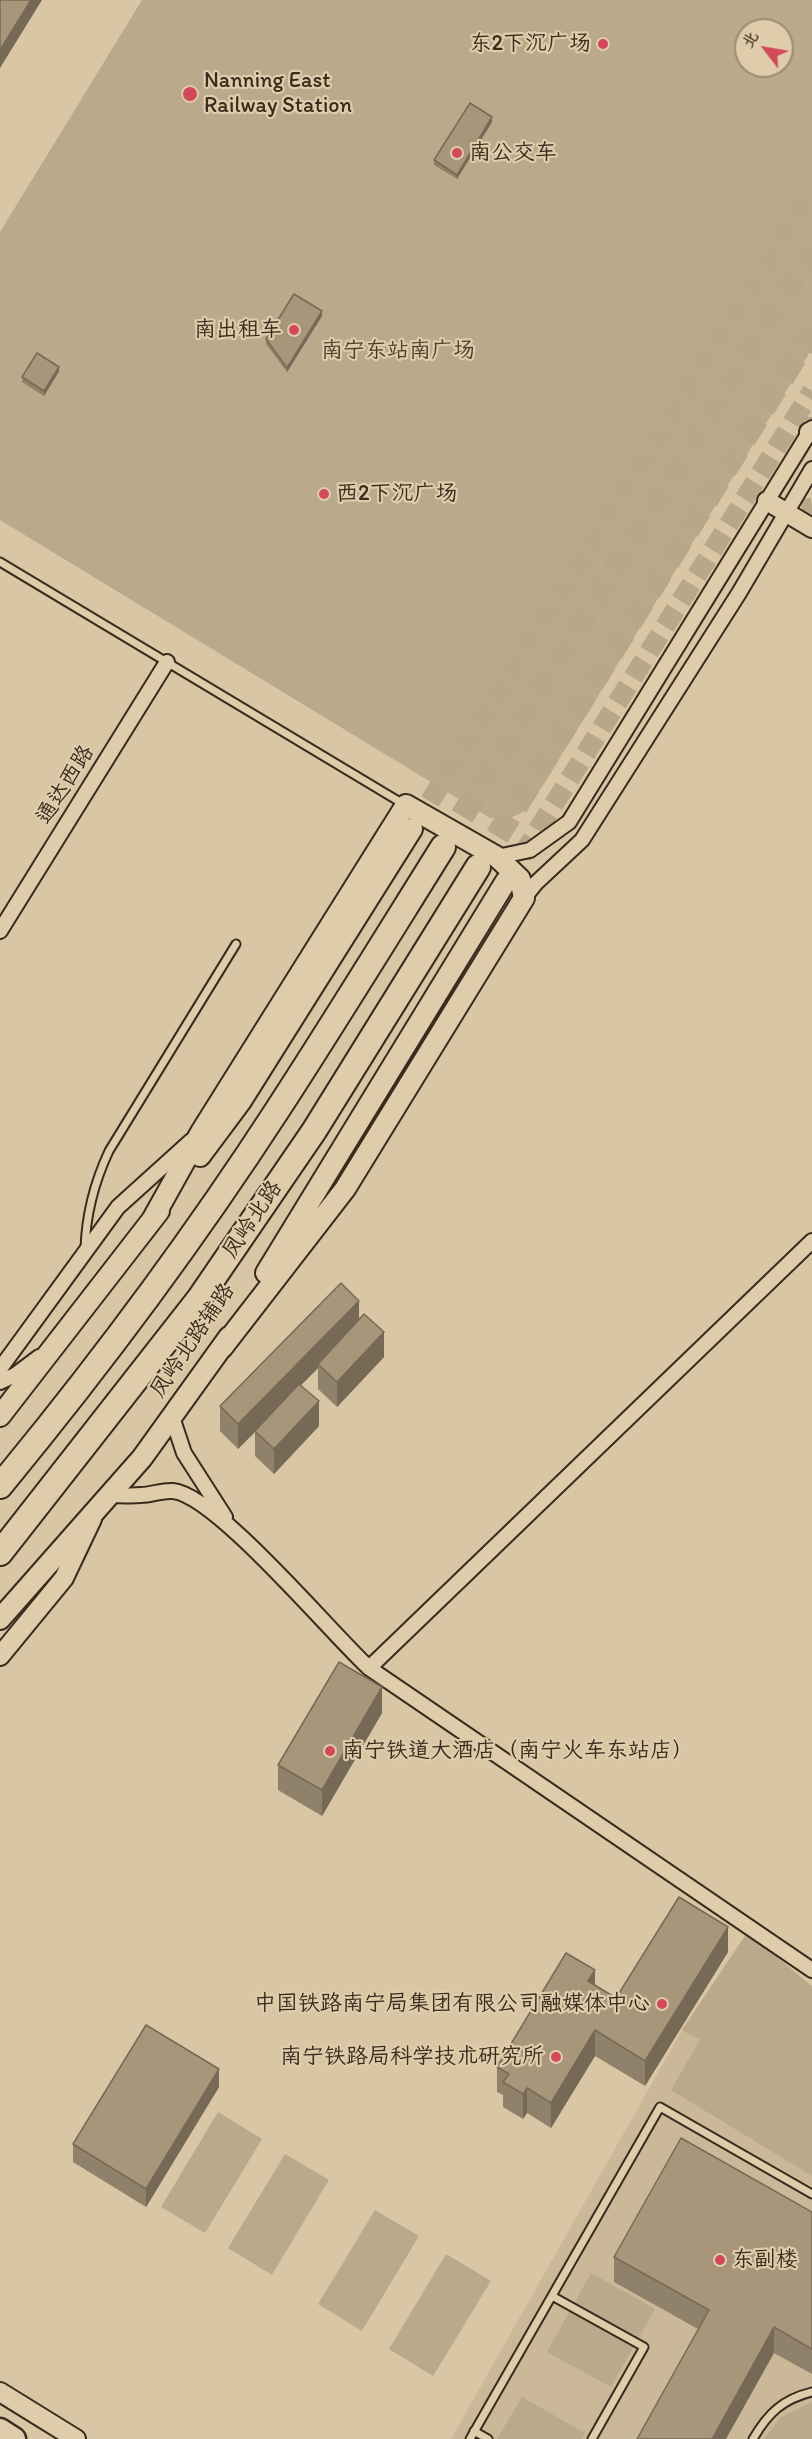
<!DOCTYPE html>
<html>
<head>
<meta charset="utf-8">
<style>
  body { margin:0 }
  #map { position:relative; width:812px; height:2439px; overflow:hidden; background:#d8c6a4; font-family:Itim,"LXGW WenKai TC",sans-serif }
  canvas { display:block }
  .north { position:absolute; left:734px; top:18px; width:60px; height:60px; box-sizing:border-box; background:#dfccaa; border:2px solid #9d8b72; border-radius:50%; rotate:301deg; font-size:16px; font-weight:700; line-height:24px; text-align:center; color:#3b2a1e }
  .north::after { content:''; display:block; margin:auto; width:21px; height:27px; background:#d1495b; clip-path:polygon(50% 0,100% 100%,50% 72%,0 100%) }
</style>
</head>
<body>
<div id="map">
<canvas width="812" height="2439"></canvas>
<div class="north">北</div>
</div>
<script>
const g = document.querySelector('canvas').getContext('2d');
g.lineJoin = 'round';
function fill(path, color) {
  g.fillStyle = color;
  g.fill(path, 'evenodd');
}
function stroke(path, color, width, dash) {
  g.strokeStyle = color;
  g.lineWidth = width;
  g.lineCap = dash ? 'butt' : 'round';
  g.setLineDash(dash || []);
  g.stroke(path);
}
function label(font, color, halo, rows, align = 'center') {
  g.font = font + ' Itim,"LXGW WenKai TC",sans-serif';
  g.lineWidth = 4.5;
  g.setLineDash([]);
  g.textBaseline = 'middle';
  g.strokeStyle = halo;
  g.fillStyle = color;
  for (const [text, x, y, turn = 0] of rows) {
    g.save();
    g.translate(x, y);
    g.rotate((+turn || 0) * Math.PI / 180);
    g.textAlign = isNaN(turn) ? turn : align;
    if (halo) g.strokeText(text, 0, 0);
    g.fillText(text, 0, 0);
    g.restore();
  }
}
fill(new Path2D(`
  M 747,1933 L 812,1986 L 812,2439 L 451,2439 L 682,2030 Z`), '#cab898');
fill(new Path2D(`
  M 142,0 L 812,0 L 812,349 L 530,806 C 517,818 507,820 490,818 L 0,520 L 0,232 ZM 746,30 L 782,30 L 782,66 L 746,66 Z
  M 747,1933 L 812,1986 L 812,2176 L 671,2090 L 700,2040 L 682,2030 Z
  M 218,2112 L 262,2139 L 205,2233 L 161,2207 Z
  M 285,2154 L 329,2180 L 272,2275 L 228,2248 Z
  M 375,2210 L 419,2236 L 362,2331 L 318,2304 Z
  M 446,2254 L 491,2281 L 433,2376 L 389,2349 Z
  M 591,2273 L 655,2309 L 611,2387 L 547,2352 Z
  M 522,2397 L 585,2433 L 582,2439 L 497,2439 Z
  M 812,2402 L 812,2439 L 764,2439 L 781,2417 Z`), '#bba98c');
stroke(new Path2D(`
  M 812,417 L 812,420
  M 772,512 L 812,508
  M 414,827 L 812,191
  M 506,881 L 812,391`), '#b9a789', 20, [20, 10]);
stroke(new Path2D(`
  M 443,847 L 812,249
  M 478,867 L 812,330`), '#b9a789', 24, [24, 12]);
const service = new Path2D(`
  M 0,562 L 405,805
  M 85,1249 C 86,1213 94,1183 109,1151 L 236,944
  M 552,2296 L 644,2347 L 592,2439
  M 474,2431 L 488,2439
  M 470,2439 L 660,2107 L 812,2194
  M 753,2439 C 768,2413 783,2399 812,2392`);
const minor = new Path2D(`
  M 497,857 L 530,850 L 569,822 L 812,428
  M 524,898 L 536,883 L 582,840 L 739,593 L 812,469
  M 0,931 L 167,662
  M 0,1369 L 118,1207 L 191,1141
  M 0,1382 L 15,1375 L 39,1357
  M 172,1417 L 184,1453 L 225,1517
  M 109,1495 C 119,1495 130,1496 141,1495 C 151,1495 163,1490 173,1491 C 216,1495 330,1632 369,1668 L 812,1970
  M 369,1668 L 812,1241`);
const tertiary = new Path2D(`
  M 809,432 L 812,433
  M 767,501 L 812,528
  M 0,1656 L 64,1578 L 92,1519
  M 0,2392 L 76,2439`);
const secondary = new Path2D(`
  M 200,1156 L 241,1101 L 412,829
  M 152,1220 L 201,1132 L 406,805 L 497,857 L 520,879 L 524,898 L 345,1189 L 222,1348
  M 266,1273 L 506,881
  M 0,1416 L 159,1211
  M 0,1619 L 142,1458 L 229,1337`);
const primary = new Path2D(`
  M 0,2430 L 14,2439`);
const trunk = new Path2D(`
  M 0,1486 C 99,1366 193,1240 278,1109 C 334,1023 388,935 443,847
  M 0,1553 L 199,1299 L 314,1131 L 478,867`);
stroke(service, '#3b2a1e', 11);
stroke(minor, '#3b2a1e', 18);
stroke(tertiary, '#3b2a1e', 22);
stroke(secondary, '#3b2a1e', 24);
stroke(primary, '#3b2a1e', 27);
stroke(trunk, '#3b2a1e', 28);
stroke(service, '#dfccaa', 7);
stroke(minor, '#dfccaa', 14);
stroke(tertiary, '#dfccaa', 18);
stroke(secondary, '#dfccaa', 20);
stroke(primary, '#dfccaa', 22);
stroke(trunk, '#dfccaa', 24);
fill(new Path2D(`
  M 492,122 L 457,179 L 434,165 L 434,160 Z
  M 322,316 L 287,372 L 266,344 L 266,339 Z
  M 59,371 L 44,396 L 22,382 L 22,377 Z
  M 359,1320 L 384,1357 L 337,1407 L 318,1389 L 318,1368 L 301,1385 L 319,1426 L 274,1474 L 255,1456 L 255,1432 L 238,1449 L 220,1431 L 220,1406 Z
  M 382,1713 L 322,1816 L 278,1790 L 278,1765 Z
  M 728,1952 L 645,2086 L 595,2056 L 551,2128 L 527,2113 L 523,2119 L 503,2107 L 503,2095 L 497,2092 L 497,2067 L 595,1985 L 616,1998 Z
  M 219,2087 L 146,2207 L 73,2162 L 73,2144 Z
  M 812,2212 L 812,2374 L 774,2353 L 698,2329 L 614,2282 L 614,2257 Z`), '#90816a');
fill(new Path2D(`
  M 31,0 L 42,0 L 0,68 L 0,50 Z
  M 492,117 L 492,122 L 457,179 L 457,175 Z
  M 322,311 L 322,316 L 287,372 L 287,368 Z
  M 59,367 L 59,371 L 44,396 L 44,391 Z
  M 359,1301 L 359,1326 L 318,1364 L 318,1368 L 238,1449 L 238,1424 Z
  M 384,1332 L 384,1357 L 337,1407 L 337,1382 Z
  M 319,1401 L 319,1426 L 274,1474 L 274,1449 Z
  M 382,1687 L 382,1713 L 322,1816 L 322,1790 Z
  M 728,1927 L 728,1952 L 645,2086 L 645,2061 Z
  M 595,1970 L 595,1996 L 588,1981 Z
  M 595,2030 L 595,2056 L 551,2128 L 551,2103 Z
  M 219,2069 L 219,2087 L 146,2207 L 146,2189 Z
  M 527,2088 L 527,2113 L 523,2119 L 523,2094 Z
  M 774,2327 L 774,2353 L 726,2439 L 712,2439 Z`), '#766956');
const building = new Path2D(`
  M 0,0 L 31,0 L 0,50 Z
  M 470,103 L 492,117 L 457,175 L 434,160 Z
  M 294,294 L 322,311 L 287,368 L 266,339 Z
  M 37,353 L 59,367 L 44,391 L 22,377 Z
  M 341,1283 L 359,1301 L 238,1424 L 220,1406 Z
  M 364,1314 L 384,1332 L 337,1382 L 318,1364 Z
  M 299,1384 L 319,1401 L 274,1449 L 255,1431 Z
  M 339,1662 L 382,1687 L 322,1790 L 278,1765 Z
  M 679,1897 L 728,1927 L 645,2061 L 595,2030 L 551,2103 L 527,2088 L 523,2094 L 503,2082 L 509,2074 L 497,2067 L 566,1953 L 595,1970 L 588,1981 L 616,1998 Z
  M 146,2025 L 219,2069 L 146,2189 L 73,2144 Z
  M 681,2138 L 812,2212 L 812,2349 L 774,2327 L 712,2439 L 637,2439 L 709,2310 L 614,2257 Z`);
fill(building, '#a8967b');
stroke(building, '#766956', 1.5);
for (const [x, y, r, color] of [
  [603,44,6,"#d1495b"],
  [190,94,8,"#d1495b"],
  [457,153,6,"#d1495b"],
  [294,330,6,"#d1495b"],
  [324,494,6,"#d1495b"],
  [330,1751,6,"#d1495b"],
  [662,2004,6,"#d1495b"],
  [556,2057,6,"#d1495b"],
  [720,2260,6,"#d1495b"]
]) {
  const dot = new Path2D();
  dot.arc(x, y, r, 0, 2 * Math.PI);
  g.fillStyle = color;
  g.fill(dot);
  stroke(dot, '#dfccaa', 2);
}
label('22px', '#3b2a1e', '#dfccaa', [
  ["东2下沉广场",591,44,"right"],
  ["Nanning East",204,81],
  ["Railway Station",204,106],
  ["南公交车",469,153],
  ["南出租车",282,330,"right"],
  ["西2下沉广场",336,494],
  ["南宁铁道大酒店（南宁火车东站店）",342,1751],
  ["中国铁路南宁局集团有限公司融媒体中心",650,2004,"right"],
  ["南宁铁路局科学技术研究所",544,2057,"right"],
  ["东副楼",732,2260]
], 'left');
label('22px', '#4e3d2e', '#dfccaa', [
  ["南宁东站南广场",398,351]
]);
label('22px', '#3b2a1e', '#dfccaa', [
  ["通达西路",66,785,-58],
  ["凤岭北路",253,1220,-56],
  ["凤岭北路辅路",193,1341,-56]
]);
</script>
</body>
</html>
